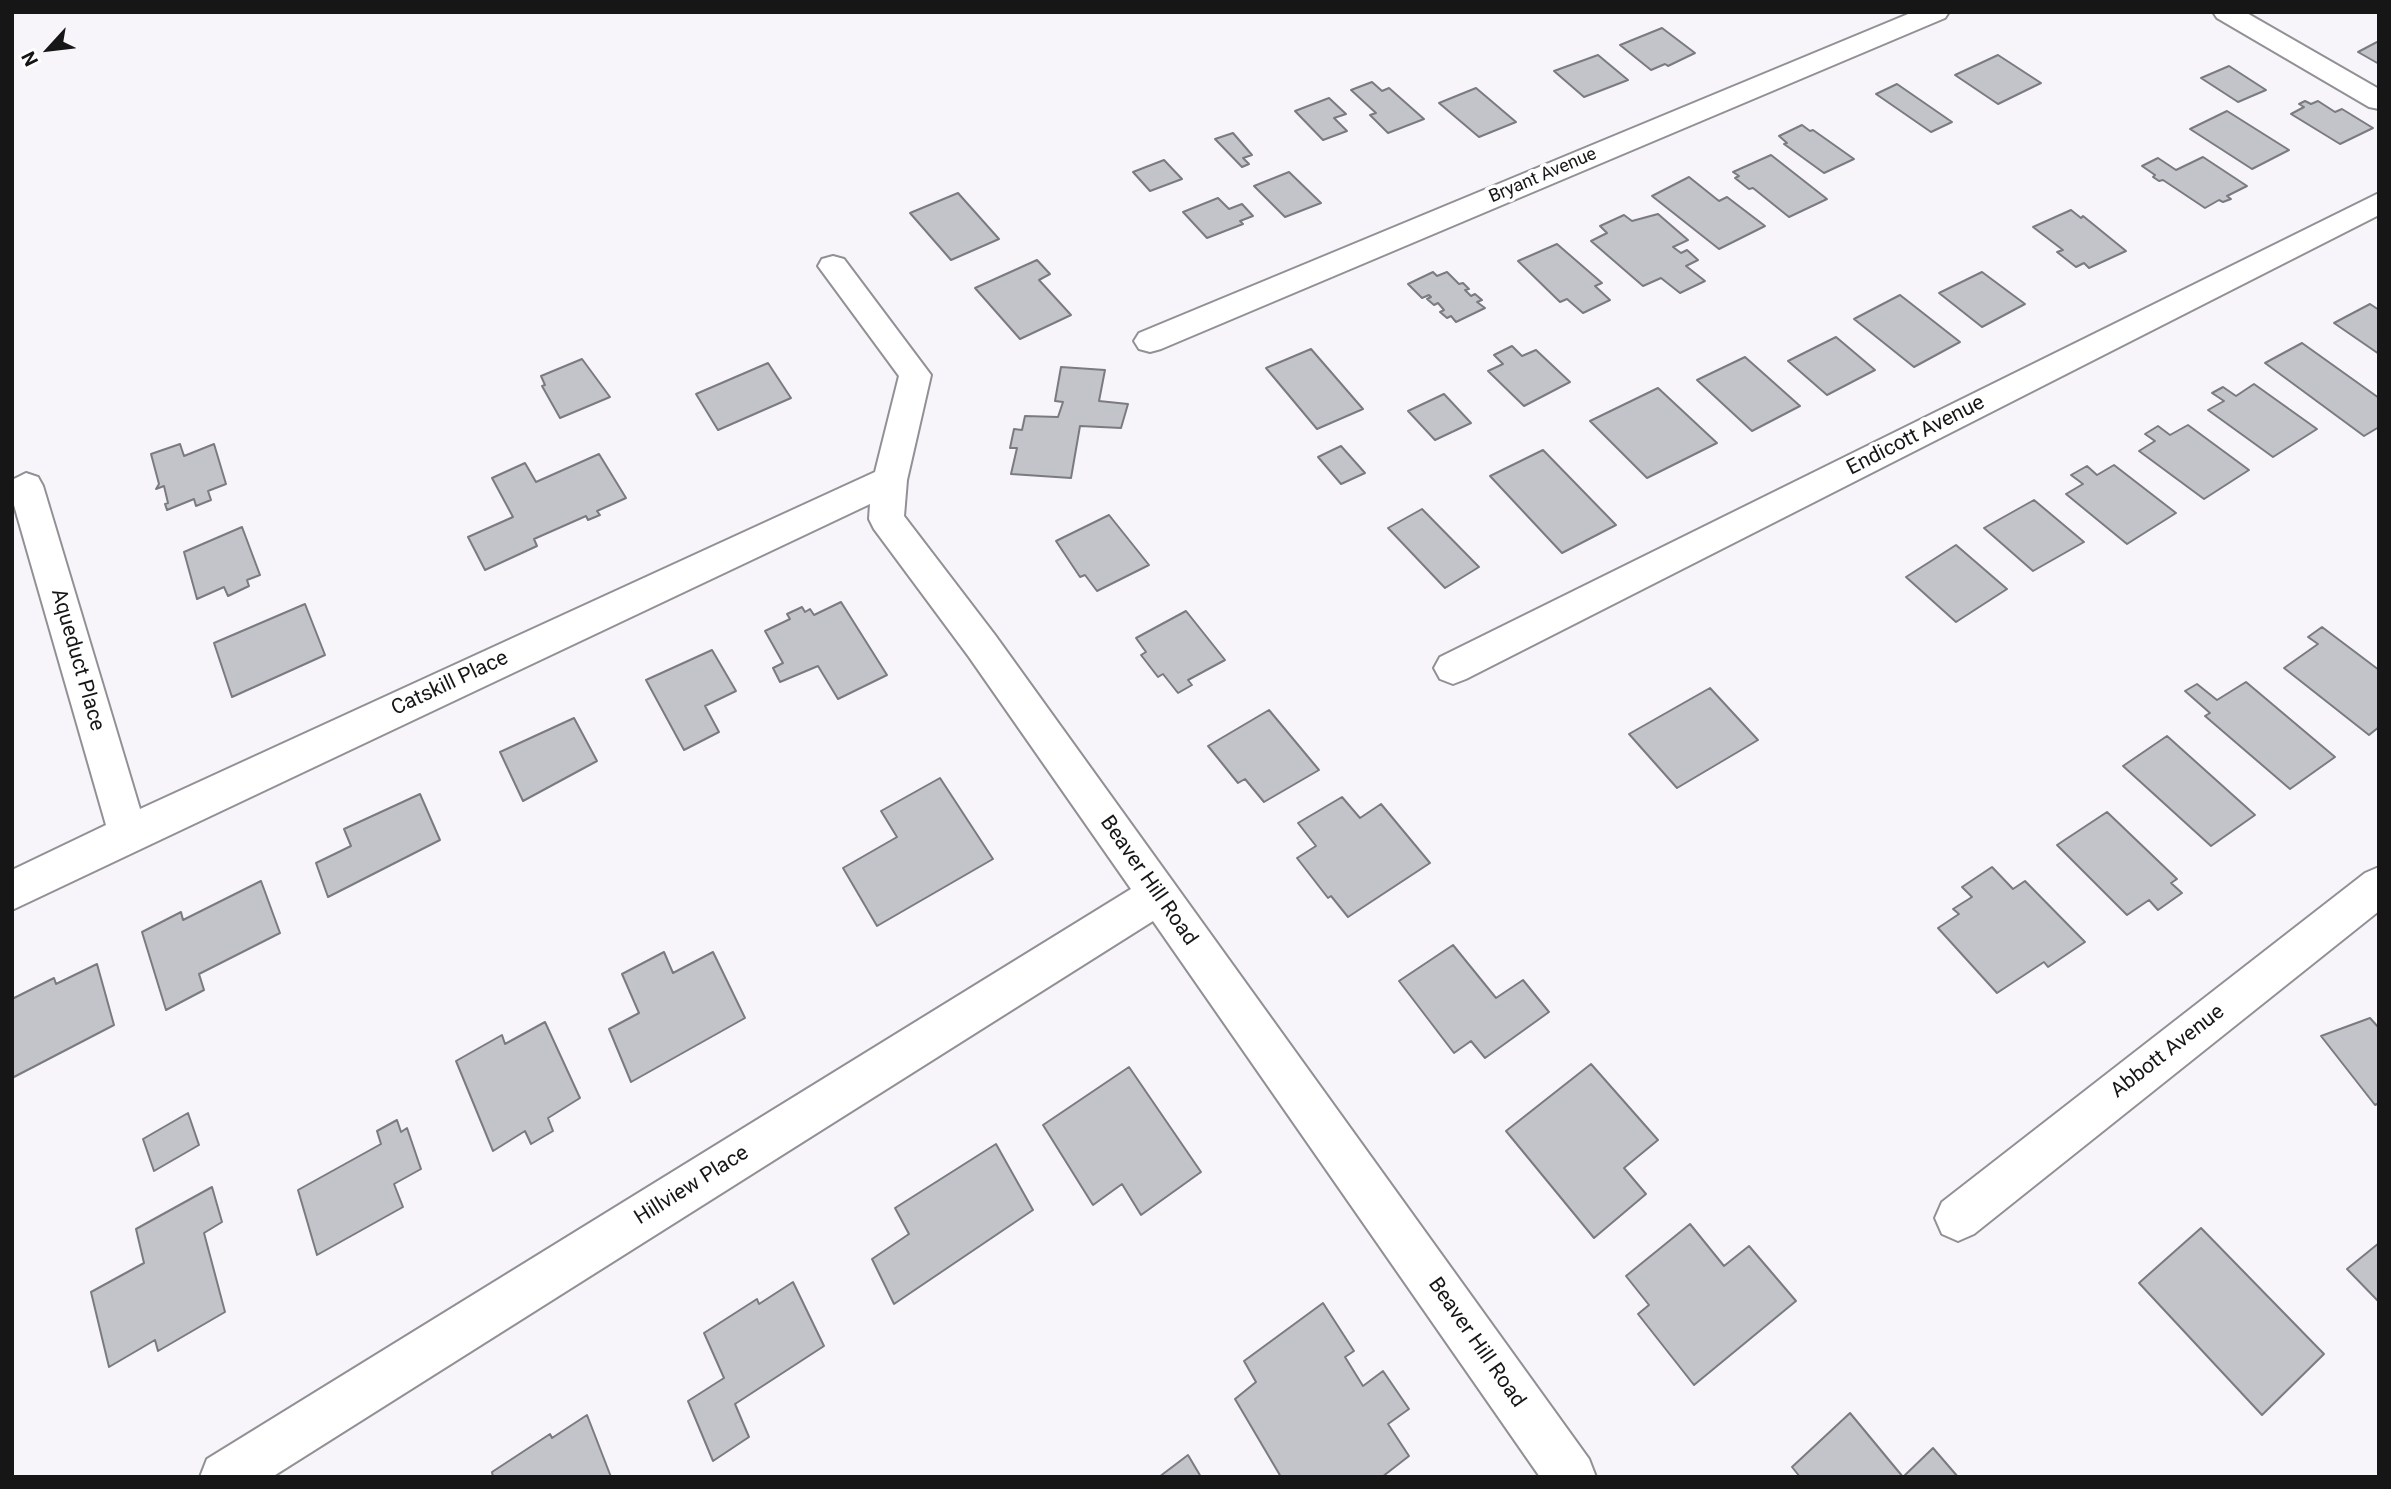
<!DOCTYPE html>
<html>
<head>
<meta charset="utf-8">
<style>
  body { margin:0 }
  #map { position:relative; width:2391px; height:1489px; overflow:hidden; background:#f7f5fa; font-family:Roboto,sans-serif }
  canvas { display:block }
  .frame { position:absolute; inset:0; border:14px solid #161617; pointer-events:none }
  .north { position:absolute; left:14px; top:14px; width:70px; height:70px; -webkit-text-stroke:5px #fff; paint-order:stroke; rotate:243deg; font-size:19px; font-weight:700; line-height:28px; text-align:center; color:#161617 }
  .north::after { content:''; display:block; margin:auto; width:24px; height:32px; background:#161617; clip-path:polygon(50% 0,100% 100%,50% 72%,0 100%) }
</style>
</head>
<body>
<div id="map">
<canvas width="2391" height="1489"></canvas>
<div class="frame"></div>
<div class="north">N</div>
</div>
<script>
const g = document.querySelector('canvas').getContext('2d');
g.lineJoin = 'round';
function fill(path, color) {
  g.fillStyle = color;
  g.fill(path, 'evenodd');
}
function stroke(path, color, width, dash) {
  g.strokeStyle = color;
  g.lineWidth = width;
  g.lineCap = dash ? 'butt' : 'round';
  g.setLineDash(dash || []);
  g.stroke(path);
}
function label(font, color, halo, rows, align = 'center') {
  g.font = font + ' Roboto,sans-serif';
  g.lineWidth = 7;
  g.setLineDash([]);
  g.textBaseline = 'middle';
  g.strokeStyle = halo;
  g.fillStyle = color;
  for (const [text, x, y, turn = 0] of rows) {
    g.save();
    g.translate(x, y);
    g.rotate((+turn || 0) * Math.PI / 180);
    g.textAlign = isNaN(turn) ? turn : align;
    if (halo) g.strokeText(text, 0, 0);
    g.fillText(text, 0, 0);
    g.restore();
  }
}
const building = new Path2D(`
  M 1662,28 L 1695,53 L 1668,66 L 1665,64 L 1651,70 L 1620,45 Z
  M 2377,42 L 2379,43 L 2379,64 L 2358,52 Z
  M 1598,55 L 1628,80 L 1584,97 L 1554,71 Z
  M 1998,55 L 2041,83 L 1998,104 L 1955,75 Z
  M 2229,66 L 2266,90 L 2238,102 L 2201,78 Z
  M 1372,82 L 1382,91 L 1389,88 L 1424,119 L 1388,133 L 1370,115 L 1376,113 L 1351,90 Z
  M 1897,84 L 1952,122 L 1931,132 L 1876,94 Z
  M 1476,88 L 1516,122 L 1479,137 L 1439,103 Z
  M 1329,98 L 1346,114 L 1334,118 L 1347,131 L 1323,140 L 1295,111 Z
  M 2305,101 L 2311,104 L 2318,101 L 2335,112 L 2342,109 L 2373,128 L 2340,144 L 2291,114 L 2304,107 L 2299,104 Z
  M 2227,111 L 2289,150 L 2252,169 L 2190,129 Z
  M 1802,125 L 1810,131 L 1813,130 L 1854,159 L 1824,173 L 1784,144 L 1787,143 L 1779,136 Z
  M 1233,133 L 1252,155 L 1243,158 L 1249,164 L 1242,167 L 1215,139 Z
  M 1771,155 L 1827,199 L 1789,217 L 1753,188 L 1749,189 L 1735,178 L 1739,176 L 1733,172 Z
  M 2203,157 L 2247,186 L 2227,196 L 2231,199 L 2223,202 L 2219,200 L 2205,208 L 2163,180 L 2159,181 L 2153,177 L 2155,175 L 2142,166 L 2158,158 L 2176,170 Z
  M 1164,160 L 1182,179 L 1150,191 L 1133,172 Z
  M 1289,172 L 1321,203 L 1285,217 L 1254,186 Z
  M 1689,177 L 1719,201 L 1727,197 L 1765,226 L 1719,249 L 1652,196 Z
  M 958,193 L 999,239 L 951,260 L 910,213 Z
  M 1218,198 L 1229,209 L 1242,204 L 1253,216 L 1240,221 L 1243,224 L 1207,238 L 1183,212 Z
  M 2071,210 L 2081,218 L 2083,216 L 2126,251 L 2089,268 L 2084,263 L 2076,267 L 2057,252 L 2063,250 L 2033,227 Z
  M 1658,214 L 1688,240 L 1673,247 L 1681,253 L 1687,250 L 1698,260 L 1686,266 L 1705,281 L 1680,293 L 1661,278 L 1643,286 L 1591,241 L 1607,233 L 1600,226 L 1624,215 L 1632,221 Z
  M 1557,244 L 1602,283 L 1595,286 L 1610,300 L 1583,313 L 1567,299 L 1560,302 L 1518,261 Z
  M 1037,260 L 1050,274 L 1039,280 L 1071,315 L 1020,339 L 975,288 Z
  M 1433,272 L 1437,276 L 1447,272 L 1459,284 L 1463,283 L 1469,289 L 1465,290 L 1471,296 L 1475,294 L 1482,300 L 1477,302 L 1485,308 L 1456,322 L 1451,316 L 1447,318 L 1440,312 L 1444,310 L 1438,303 L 1434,305 L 1427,299 L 1431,297 L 1429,295 L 1422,298 L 1408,284 Z
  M 1982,272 L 2025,304 L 1982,327 L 1939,293 Z
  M 1900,295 L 1960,342 L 1914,367 L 1854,319 Z
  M 2370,304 L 2379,310 L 2379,354 L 2334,323 Z
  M 1836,337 L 1875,370 L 1827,395 L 1788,361 Z
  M 2302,343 L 2379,398 L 2379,427 L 2364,436 L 2265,363 Z
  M 1512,346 L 1522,356 L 1536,350 L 1570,382 L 1524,406 L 1488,371 L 1503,364 L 1494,355 Z
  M 1311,349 L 1363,409 L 1317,429 L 1266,368 Z
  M 1745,357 L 1800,406 L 1752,431 L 1697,380 Z
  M 582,359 L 610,397 L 560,418 L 542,386 L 545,385 L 541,376 Z
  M 768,363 L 791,398 L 718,430 L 696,394 Z
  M 1061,367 L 1105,370 L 1099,401 L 1128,404 L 1121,428 L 1080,426 L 1071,478 L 1011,474 L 1017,448 L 1010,448 L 1014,429 L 1022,430 L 1025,416 L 1058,417 L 1063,402 L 1055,401 Z
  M 2254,384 L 2317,429 L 2273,457 L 2208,410 L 2224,401 L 2212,393 L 2223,387 L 2236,396 Z
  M 1658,388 L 1717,443 L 1647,478 L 1590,421 Z
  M 1444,394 L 1471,423 L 1435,440 L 1408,411 Z
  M 2188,425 L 2249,470 L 2204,499 L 2139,451 L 2155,441 L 2145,434 L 2158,426 L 2170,435 Z
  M 180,444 L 184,456 L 214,444 L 226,484 L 208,491 L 211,500 L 196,506 L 194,499 L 167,510 L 165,504 L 168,503 L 164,486 L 156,489 L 159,484 L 151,454 Z
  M 1341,446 L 1365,473 L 1341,484 L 1318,457 Z
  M 1543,450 L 1616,525 L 1562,553 L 1490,476 Z
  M 599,454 L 626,498 L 597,511 L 600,515 L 588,520 L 586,516 L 534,539 L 537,546 L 485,570 L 468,537 L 513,517 L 492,478 L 525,463 L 536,482 Z
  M 2114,465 L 2176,513 L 2127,544 L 2066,494 L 2083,484 L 2071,475 L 2087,466 L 2097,475 Z
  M 2034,500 L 2084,542 L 2033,571 L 1984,528 Z
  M 1422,509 L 1479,567 L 1445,588 L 1388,528 Z
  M 1109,515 L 1149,565 L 1097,591 L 1085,575 L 1080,577 L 1056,541 Z
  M 242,527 L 260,575 L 247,580 L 249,586 L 228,596 L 224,587 L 197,599 L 184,552 Z
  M 1956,545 L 2007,589 L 1956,622 L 1906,577 Z
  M 841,602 L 887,675 L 838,699 L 818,666 L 780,682 L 773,668 L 783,663 L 765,631 L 790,619 L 787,614 L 802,607 L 805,612 L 810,609 L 814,615 Z
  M 305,604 L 325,655 L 232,697 L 214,643 Z
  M 1186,611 L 1225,660 L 1188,680 L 1192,685 L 1178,693 L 1163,674 L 1158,677 L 1141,655 L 1146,652 L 1136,638 Z
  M 2322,627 L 2379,670 L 2379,727 L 2369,735 L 2284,668 L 2318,644 L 2308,637 Z
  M 712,650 L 736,691 L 705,706 L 719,732 L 684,750 L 646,680 Z
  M 2246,682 L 2335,757 L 2290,789 L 2205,716 L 2210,713 L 2185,691 L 2197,684 L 2217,700 Z
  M 1710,688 L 1758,740 L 1677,788 L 1629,734 Z
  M 1269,710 L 1319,770 L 1264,802 L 1245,779 L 1238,783 L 1208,746 Z
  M 574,718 L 597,761 L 523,801 L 500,752 Z
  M 2167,736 L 2255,815 L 2211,846 L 2123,766 Z
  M 940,778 L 993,859 L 877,926 L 843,868 L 897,837 L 881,811 Z
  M 420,794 L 440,840 L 328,897 L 316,863 L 351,846 L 344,829 Z
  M 1342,797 L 1360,818 L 1381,804 L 1430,863 L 1348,917 L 1331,896 L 1328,898 L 1297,858 L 1316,846 L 1298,823 Z
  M 2107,812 L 2177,879 L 2171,883 L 2182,893 L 2158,910 L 2149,900 L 2127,915 L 2057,845 Z
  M 1992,867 L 2013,889 L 2025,881 L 2085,942 L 2048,967 L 2044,962 L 1997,993 L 1938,928 L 1959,914 L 1953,909 L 1972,897 L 1962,887 Z
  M 261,881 L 280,933 L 199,974 L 204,990 L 166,1010 L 142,932 L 181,912 L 183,920 Z
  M 1453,945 L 1496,998 L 1523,980 L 1549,1012 L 1485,1058 L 1471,1041 L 1454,1053 L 1399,981 Z
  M 664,952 L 673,973 L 713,952 L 745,1018 L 631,1082 L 609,1029 L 639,1013 L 622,974 Z
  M 97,964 L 114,1025 L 12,1078 L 12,999 L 54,978 L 56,984 Z
  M 2370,1018 L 2379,1028 L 2379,1103 L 2375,1105 L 2321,1036 Z
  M 545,1022 L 580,1098 L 548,1118 L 553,1131 L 531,1144 L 525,1131 L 493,1151 L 456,1061 L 502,1035 L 505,1044 Z
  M 1591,1064 L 1658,1140 L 1624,1168 L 1646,1194 L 1594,1238 L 1506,1131 Z
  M 1129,1067 L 1201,1172 L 1141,1215 L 1122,1184 L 1093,1205 L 1043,1125 Z
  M 188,1113 L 199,1145 L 154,1171 L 143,1139 Z
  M 397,1120 L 401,1132 L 407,1128 L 421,1169 L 394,1184 L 403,1207 L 317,1255 L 298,1190 L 381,1144 L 377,1131 Z
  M 996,1144 L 1033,1210 L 894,1304 L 872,1259 L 909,1234 L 895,1208 Z
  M 212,1187 L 222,1222 L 204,1233 L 225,1312 L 158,1351 L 155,1340 L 109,1367 L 91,1292 L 144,1263 L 136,1229 Z
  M 1690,1224 L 1724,1266 L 1749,1246 L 1796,1301 L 1694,1385 L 1638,1314 L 1649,1305 L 1626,1276 Z
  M 2201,1228 L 2324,1354 L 2262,1415 L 2139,1283 Z
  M 2379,1243 L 2379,1302 L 2347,1269 Z
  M 793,1282 L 824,1346 L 735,1404 L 749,1437 L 713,1461 L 688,1401 L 724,1378 L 704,1333 L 757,1299 L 759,1304 Z
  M 1323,1303 L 1354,1351 L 1345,1357 L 1363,1386 L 1383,1371 L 1409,1409 L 1388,1424 L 1409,1456 L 1382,1477 L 1281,1477 L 1235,1399 L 1256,1382 L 1244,1361 Z
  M 1850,1413 L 1903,1477 L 1933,1448 L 1958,1477 L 1800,1477 L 1792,1467 Z
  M 587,1415 L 611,1477 L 493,1477 L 492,1472 L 550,1434 L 552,1438 Z
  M 1188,1455 L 1201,1477 L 1159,1477 Z`);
fill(building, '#c3c4c9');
stroke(building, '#7a7b80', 2);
const street = new Path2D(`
  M 1913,12 L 1949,12 L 1945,18 L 1161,349 L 1150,352 L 1139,349 L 1134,341 L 1139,333 Z
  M 2213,12 L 2245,12 L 2379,89 L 2379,109 L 2369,107 L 2217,18 Z
  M 2379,193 L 2379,215 L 1466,679 L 1453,684 L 1440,679 L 1434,668 L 1440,657 Z
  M 833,256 L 844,259 L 931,375 L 907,480 L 904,516 L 995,635 L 1589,1459 L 1596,1477 L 1540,1477 L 1153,921 L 272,1477 L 200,1477 L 207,1459 L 1131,889 L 969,657 L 874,529 L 869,519 L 870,504 L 12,910 L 12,870 L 106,825 L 12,498 L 12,480 L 26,473 L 38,477 L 43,486 L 140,809 L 875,472 L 899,376 L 818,266 L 822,259 Z
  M 2379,867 L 2379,911 L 1974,1234 L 1958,1241 L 1942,1234 L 1935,1218 L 1942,1202 L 2365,873 Z`);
stroke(street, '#929095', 4);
fill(street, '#fff');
label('18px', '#161617', '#fff', [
  ["Bryant Avenue",1543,176,-23]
]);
label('21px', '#161617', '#fff', [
  ["Endicott Avenue",1916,436,-27],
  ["Aqueduct Place",77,660,74],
  ["Catskill Place",450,684,-25],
  ["Beaver Hill Road",1148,881,55],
  ["Abbott Avenue",2168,1052,-38],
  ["Hillview Place",692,1186,-32],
  ["Beaver Hill Road",1476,1343,55]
]);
</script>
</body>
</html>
